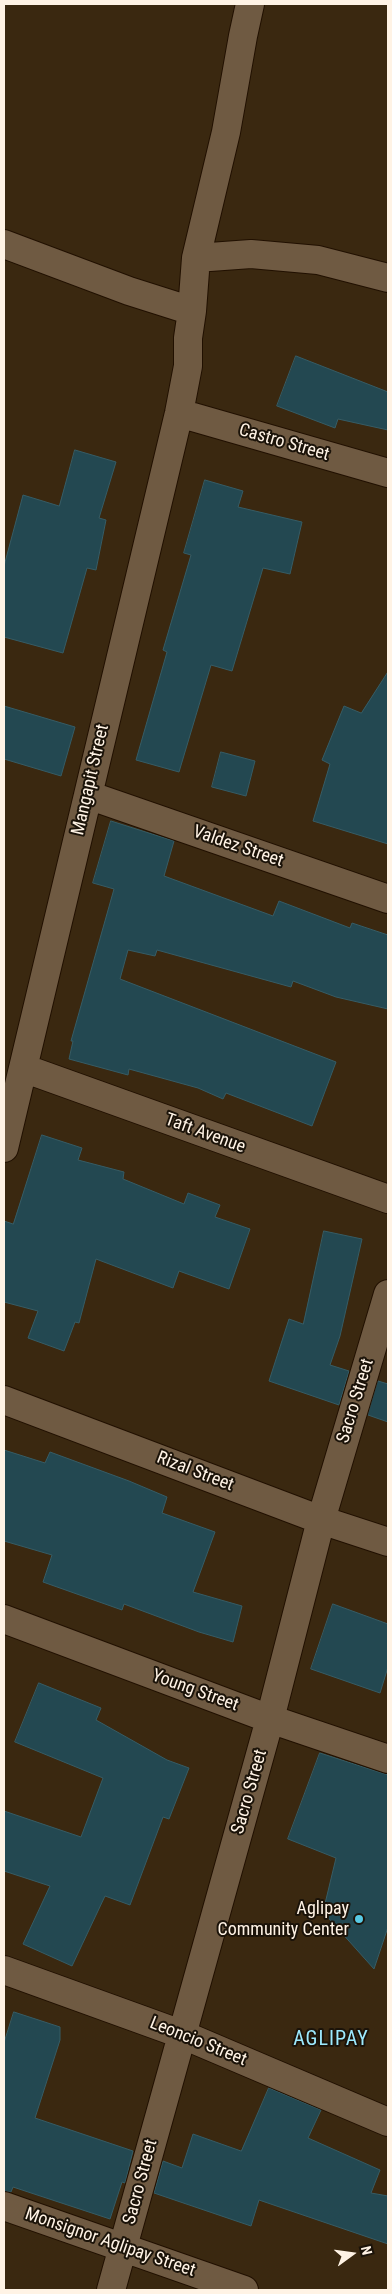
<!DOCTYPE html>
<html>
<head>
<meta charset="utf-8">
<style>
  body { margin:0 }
  #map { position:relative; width:392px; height:2294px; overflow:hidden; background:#3a2810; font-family:"Roboto Condensed",sans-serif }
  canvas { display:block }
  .frame { position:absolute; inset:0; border:5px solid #fff3e5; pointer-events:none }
  .north { position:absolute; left:327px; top:2229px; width:50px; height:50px; -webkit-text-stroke:4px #1b1309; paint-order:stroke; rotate:76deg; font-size:14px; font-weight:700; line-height:20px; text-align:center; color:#fff3e5 }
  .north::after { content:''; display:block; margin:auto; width:18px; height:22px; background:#fff3e5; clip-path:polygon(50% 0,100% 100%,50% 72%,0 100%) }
</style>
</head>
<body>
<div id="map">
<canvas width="392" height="2294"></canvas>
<div class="frame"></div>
<div class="north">N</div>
</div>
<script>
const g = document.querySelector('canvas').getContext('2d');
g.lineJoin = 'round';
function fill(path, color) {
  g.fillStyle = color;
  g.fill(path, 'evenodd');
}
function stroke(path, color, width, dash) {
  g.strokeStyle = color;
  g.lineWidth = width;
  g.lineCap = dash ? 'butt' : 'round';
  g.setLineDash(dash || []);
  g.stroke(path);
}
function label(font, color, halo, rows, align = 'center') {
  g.font = font + ' "Roboto Condensed",sans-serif';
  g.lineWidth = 4;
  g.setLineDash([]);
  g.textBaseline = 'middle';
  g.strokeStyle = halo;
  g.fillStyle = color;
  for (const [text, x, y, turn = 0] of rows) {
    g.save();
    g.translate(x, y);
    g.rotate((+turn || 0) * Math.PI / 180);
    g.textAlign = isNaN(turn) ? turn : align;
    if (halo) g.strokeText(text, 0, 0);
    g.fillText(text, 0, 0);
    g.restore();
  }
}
const building = new Path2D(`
  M 296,356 L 388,392 L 388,430 L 338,419 L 335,428 L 277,406 Z
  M 75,450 L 116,462 L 99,518 L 106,520 L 96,570 L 87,568 L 63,653 L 4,637 L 4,566 L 23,495 L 59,506 Z
  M 205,480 L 243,491 L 238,507 L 302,522 L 290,574 L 263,568 L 232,671 L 211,665 L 179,772 L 136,760 L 167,652 L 163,650 L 191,555 L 184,553 Z
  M 388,672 L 388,844 L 313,821 L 330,764 L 322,760 L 344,706 L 361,713 Z
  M 4,706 L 75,727 L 61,776 L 4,759 Z
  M 221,752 L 255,761 L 246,796 L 212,787 Z
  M 111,821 L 174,841 L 164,876 L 273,916 L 279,901 L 350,928 L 352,923 L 388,935 L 388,1009 L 336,997 L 293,981 L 291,987 L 157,950 L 155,956 L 128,950 L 120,979 L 336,1062 L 312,1126 L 226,1093 L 223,1099 L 198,1088 L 129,1069 L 128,1075 L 69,1059 L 73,1041 L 71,1041 L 114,889 L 93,883 Z
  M 42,1135 L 82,1148 L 78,1160 L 124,1172 L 123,1179 L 184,1204 L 188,1193 L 220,1205 L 215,1217 L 250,1229 L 229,1289 L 179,1271 L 173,1288 L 96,1259 L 79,1323 L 75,1322 L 64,1351 L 28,1338 L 38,1311 L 4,1302 L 4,1221 L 13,1224 Z
  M 324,1231 L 362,1239 L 340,1336 L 330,1365 L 349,1371 L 339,1405 L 269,1381 L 289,1319 L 303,1324 Z
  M 378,1381 L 388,1384 L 388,1422 L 368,1415 Z
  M 4,1450 L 45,1463 L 50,1452 L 129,1481 L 167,1497 L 162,1513 L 215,1532 L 193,1592 L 242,1606 L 233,1642 L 199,1632 L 124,1604 L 122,1610 L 43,1582 L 52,1555 L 4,1541 Z
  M 333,1604 L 388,1624 L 388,1667 L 380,1693 L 311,1669 Z
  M 39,1683 L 101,1708 L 96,1720 L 167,1760 L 189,1768 L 169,1819 L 163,1817 L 130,1905 L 105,1896 L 72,1966 L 23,1944 L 50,1886 L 4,1871 L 4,1811 L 81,1837 L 103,1778 L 15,1742 Z
  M 320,1753 L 388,1775 L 388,1927 L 374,1969 L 323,1912 L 336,1858 L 288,1839 Z
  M 14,2012 L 60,2027 L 60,2040 L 35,2118 L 133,2151 L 125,2183 L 122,2182 L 110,2219 L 13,2187 L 11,2192 L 4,2191 L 4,2043 Z
  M 269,2088 L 321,2110 L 308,2138 L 380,2170 L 371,2193 L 388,2196 L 388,2244 L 259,2200 L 251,2226 L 154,2193 L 163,2161 L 182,2168 L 193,2134 L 241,2151 Z`);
fill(building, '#234851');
stroke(building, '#365c65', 1);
const minor = new Path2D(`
  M 4,244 L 129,291 L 192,311 L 188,338 L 188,366 L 179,413 L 4,1148
  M 196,258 L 251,254 L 318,260 L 388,278
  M 192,311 L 196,258 L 226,132 L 243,36 L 250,4
  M 179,413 L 388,473
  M 88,795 L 388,899
  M 23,1068 L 388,1199
  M 4,1400 L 321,1520 L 388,1542
  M 4,1619 L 270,1719 L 388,1759
  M 4,1970 L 181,2034 L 388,2122
  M 4,2206 L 244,2290
  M 111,2290 L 270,1719 L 321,1520 L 388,1294`);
stroke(minor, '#211000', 30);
stroke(minor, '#6f5a42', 28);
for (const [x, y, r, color] of [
  [359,1919,5,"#58c9e3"]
]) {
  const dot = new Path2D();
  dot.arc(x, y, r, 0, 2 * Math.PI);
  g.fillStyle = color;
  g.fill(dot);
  stroke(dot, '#1b1309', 2);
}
label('18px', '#fff3e5', '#1b1309', [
  ["Castro Street",284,443,16],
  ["Mangapit Street",91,780,-77],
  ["Valdez Street",238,847,19],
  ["Taft Avenue",205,1134,20],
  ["Sacro Street",356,1401,-73],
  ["Rizal Street",195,1472,21],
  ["Young Street",195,1691,20],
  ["Sacro Street",250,1792,-74],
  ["Leoncio Street",198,2042,22],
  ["Sacro Street",141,2182,-75],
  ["Monsignor Aglipay Street",110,2243,19]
]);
label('18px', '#fff3e5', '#1b1309', [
  ["Aglipay",349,1909],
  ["Community Center",349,1930]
], 'right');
g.letterSpacing = '1px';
label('20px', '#9deafe', '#1b1309', [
  ["AGLIPAY",331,2040]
]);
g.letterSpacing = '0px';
</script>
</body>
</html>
